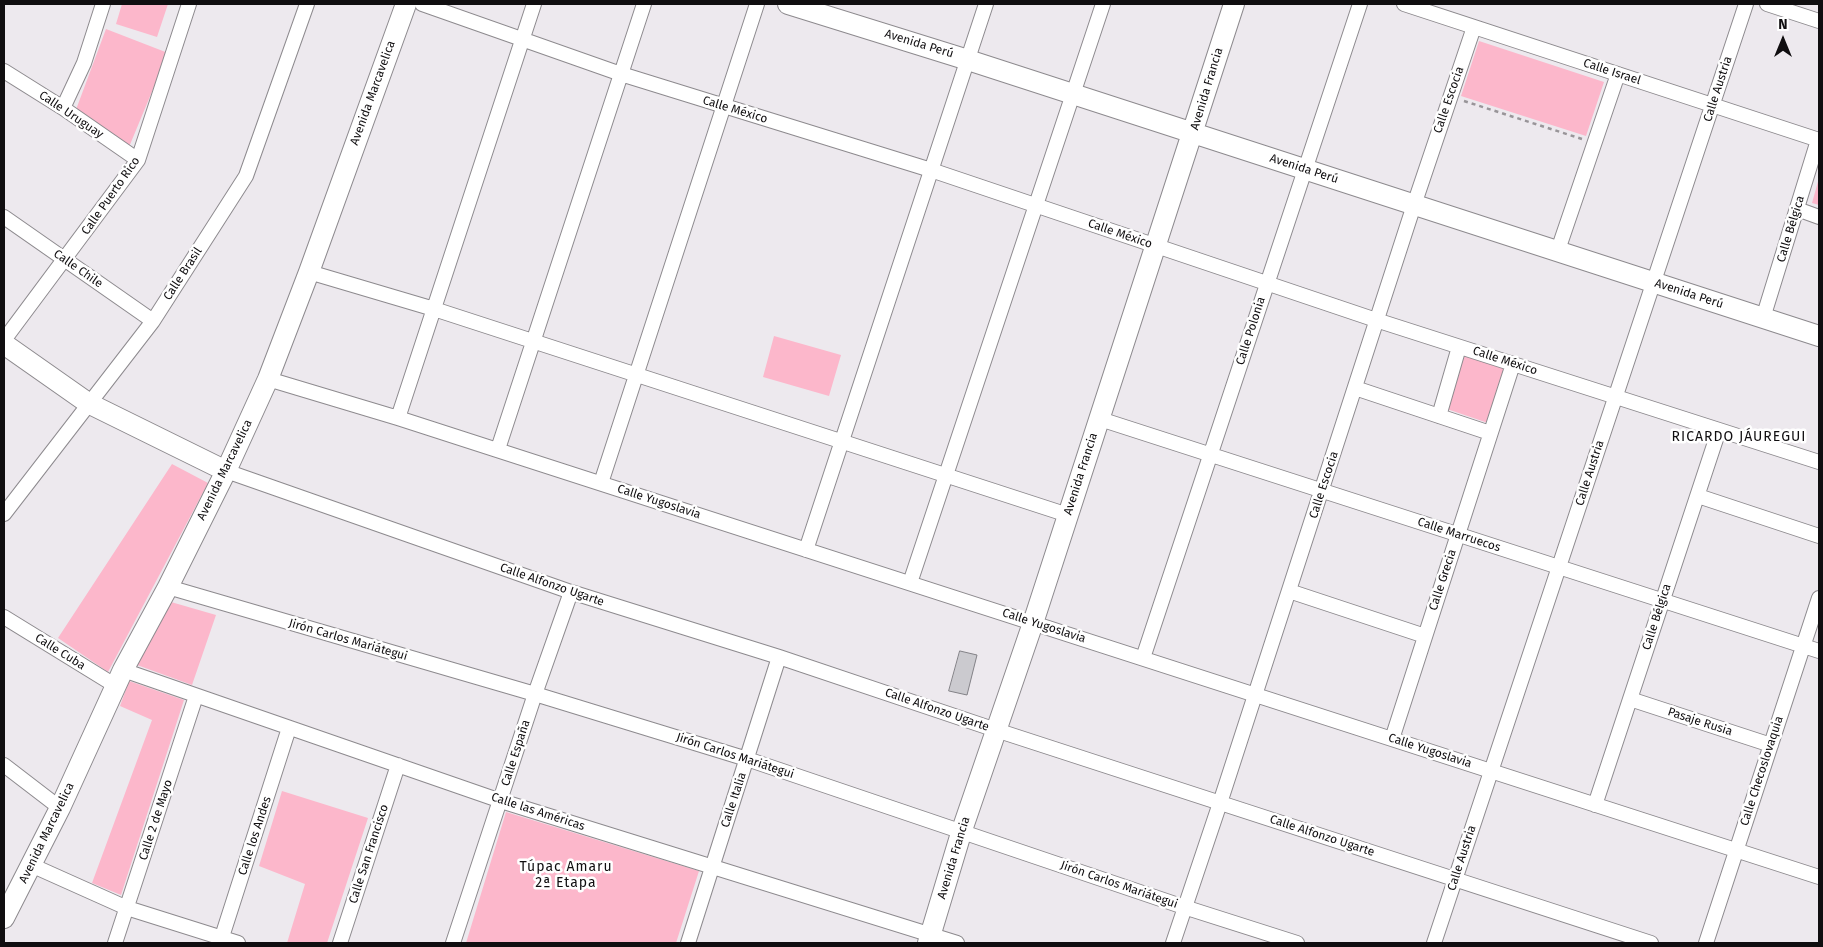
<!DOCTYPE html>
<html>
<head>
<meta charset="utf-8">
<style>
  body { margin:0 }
  #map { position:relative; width:1823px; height:947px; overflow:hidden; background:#ede9ee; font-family:"Fira Sans",sans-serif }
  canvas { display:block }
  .frame { position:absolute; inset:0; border:5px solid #100e10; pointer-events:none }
  .north { position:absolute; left:1758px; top:15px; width:50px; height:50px; -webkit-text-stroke:4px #fff; paint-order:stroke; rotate:0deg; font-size:14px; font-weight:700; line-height:20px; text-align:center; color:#100e10 }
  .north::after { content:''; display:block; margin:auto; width:18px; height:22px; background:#100e10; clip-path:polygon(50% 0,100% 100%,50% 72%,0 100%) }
</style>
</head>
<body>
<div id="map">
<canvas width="1823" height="947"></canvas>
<div class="frame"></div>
<div class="north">N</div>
</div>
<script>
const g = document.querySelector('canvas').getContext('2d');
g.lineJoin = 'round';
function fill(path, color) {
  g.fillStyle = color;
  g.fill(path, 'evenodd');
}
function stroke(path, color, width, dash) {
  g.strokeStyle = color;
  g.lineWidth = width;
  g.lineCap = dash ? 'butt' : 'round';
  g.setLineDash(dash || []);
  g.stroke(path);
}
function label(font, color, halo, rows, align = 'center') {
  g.font = font + ' "Fira Sans",sans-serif';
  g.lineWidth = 5;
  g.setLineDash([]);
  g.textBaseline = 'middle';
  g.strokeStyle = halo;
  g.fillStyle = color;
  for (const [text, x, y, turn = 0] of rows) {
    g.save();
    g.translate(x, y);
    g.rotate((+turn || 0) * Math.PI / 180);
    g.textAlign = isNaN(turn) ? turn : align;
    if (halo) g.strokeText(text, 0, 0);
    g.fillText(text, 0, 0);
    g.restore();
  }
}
fill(new Path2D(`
  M 122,4 L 168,4 L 157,37 L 116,24 Z
  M 106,29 L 168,53 L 129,147 L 74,115 Z
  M 1479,41 L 1604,82 L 1586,136 L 1461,96 Z
  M 1819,178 L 1819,205 L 1812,203 Z
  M 774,336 L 841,355 L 829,396 L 763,377 Z
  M 1461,353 L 1505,366 L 1488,423 L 1444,408 Z
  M 172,464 L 208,483 L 108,672 L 58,638 Z
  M 171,602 L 216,615 L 192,685 L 137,665 Z
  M 129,681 L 184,700 L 121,895 L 92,883 L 152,720 L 120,706 Z
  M 282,791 L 368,818 L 327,943 L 287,943 L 305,884 L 259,866 Z
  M 506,812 L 699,871 L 676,943 L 466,943 Z`), '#fcb7cb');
const building = new Path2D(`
  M 960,651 L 977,655 L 967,695 L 949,691 Z`);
fill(building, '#cbcacf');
stroke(building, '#828186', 1);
const street = new Path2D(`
  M 422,4 L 621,74 L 931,170 L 1376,320 L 1819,462
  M 1404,4 L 1819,140
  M 1767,4 L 1819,21
  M 4,71 L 63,108 L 138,160
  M 63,108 L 84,63 L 103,4
  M 1797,209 L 1819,217
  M 4,217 L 153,321
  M 1558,250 L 1618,74
  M 309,272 L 434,309 L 1068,515
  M 1763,318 L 1818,140
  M 4,340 L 138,160 L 189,4
  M 268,379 L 398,418 L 1819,877
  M 1355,388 L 1490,433
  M 1439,416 L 1459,347
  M 398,418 L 534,4
  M 1100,419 L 1819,651
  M 498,449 L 644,4
  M 226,471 L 571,592 L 779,657 L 996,730 L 1651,943
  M 601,483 L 757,4
  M 1698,496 L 1819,536
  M 4,514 L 153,321 L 246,176 L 307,4
  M 806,550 L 986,4
  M 910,583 L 1103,4
  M 168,587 L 535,694 L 747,759 L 1184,907 L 1297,943
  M 1289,591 L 1425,636
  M 4,617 L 116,686
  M 1143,658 L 1360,4
  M 123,670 L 501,801 L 957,943
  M 1630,699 L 1771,745
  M 1392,739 L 1513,364
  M 4,765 L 60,808
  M 1595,805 L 1719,430
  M 31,865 L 127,908 L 238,943
  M 115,943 L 196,696
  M 220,943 L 289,728
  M 340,943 L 398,765
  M 453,943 L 535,694 L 571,592
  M 688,943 L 779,657
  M 1173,943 L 1220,803 L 1414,205 L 1474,27
  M 1434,943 L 1746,4
  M 1706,943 L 1819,598`);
const secondary = new Path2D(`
  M 788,4 L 968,60 L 1819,336
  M 4,344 L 88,403 L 226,471
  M 4,918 L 60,808 L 123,670 L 168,587 L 226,471 L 268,379 L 309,272 L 406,4
  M 928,943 L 962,830 L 1033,623 L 1234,4`);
stroke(street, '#8d8a8e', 16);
stroke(secondary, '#8d8a8e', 22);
stroke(new Path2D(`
  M 1464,101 L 1582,139`), '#999599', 2.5, [4, 4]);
stroke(street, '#fff', 14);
stroke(secondary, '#fff', 20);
label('12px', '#100e10', '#fff', [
  ["Avenida Perú",919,44,17],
  ["Calle Israel",1612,72,18],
  ["Avenida Francia",1207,89,-73],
  ["Calle Austria",1718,89,-72],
  ["Avenida Marcavelica",373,93,-70],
  ["Calle Escocia",1449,100,-71],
  ["Calle México",735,110,17],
  ["Calle Uruguay",71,115,34],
  ["Avenida Perú",1304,169,18],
  ["Calle Puerto Rico",111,196,-55],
  ["Calle Bélgica",1791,229,-73],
  ["Calle México",1120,234,19],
  ["Calle Chile",78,269,35],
  ["Calle Brasil",183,274,-57],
  ["Avenida Perú",1689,294,18],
  ["Calle Polonia",1251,331,-72],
  ["Calle México",1505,361,18],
  ["Avenida Marcavelica",225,470,-64],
  ["Calle Austria",1590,473,-72],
  ["Avenida Francia",1081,474,-72],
  ["Calle Escocia",1324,485,-72],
  ["Calle Yugoslavia",659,502,18],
  ["Calle Marruecos",1459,535,18],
  ["Calle Grecia",1443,580,-72],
  ["Calle Alfonzo Ugarte",552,585,19],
  ["Calle Bélgica",1657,617,-72],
  ["Calle Yugoslavia",1044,626,18],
  ["Jirón Carlos Mariátegui",348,640,16],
  ["Calle Cuba",60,652,32],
  ["Calle Alfonzo Ugarte",937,710,19],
  ["Pasaje Rusia",1700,722,18],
  ["Calle Yugoslavia",1430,751,18],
  ["Calle España",516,753,-72],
  ["Jirón Carlos Mariátegui",735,756,18],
  ["Calle Checoslovaquia",1762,771,-72],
  ["Calle Italia",734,800,-72],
  ["Calle las Américas",538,812,18],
  ["Calle 2 de Mayo",156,820,-72],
  ["Avenida Marcavelica",47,833,-64],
  ["Calle los Andes",255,836,-72],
  ["Calle Alfonzo Ugarte",1322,836,18],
  ["Calle San Francisco",369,854,-72],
  ["Avenida Francia",954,858,-73],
  ["Calle Austria",1462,858,-72],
  ["Jirón Carlos Mariátegui",1119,885,19]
]);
g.letterSpacing = '1px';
label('14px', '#100e10', '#fff', [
  ["RICARDO JÁUREGUI",1739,437],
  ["Túpac Amaru",566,867],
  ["2ª Etapa",566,883]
]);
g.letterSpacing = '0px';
</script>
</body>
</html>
